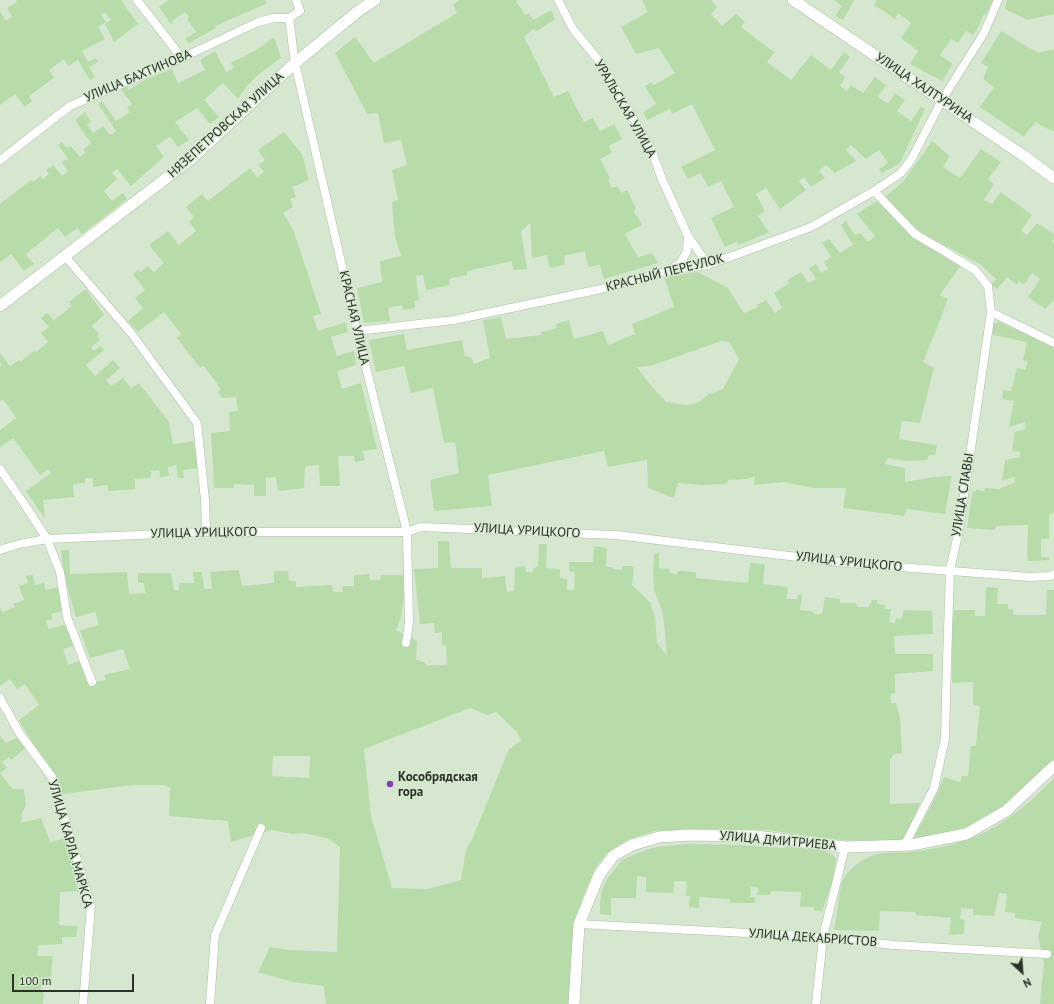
<!DOCTYPE html>
<html>
<head>
<meta charset="utf-8">
<style>
  body { margin:0 }
  #map { position:relative; width:1054px; height:1004px; overflow:hidden; background:#d5e8cf; font-family:"PT Sans",sans-serif }
  canvas { display:block }
  .north { position:absolute; left:1002px; top:952px; width:40px; height:40px; -webkit-text-stroke:3px #d5e8cf; paint-order:stroke; rotate:154deg; font-size:11px; font-weight:700; line-height:16px; text-align:center; color:#2b3228 }
  .north::after { content:''; display:block; margin:auto; width:14px; height:18px; background:#2b3228; clip-path:polygon(50% 0,100% 100%,50% 72%,0 100%) }
  .scale { position:absolute; left:12px; top:974px; width:122px; height:18px; box-sizing:border-box; border:2px solid #2b3228; border-top:0; padding-left:5px; font-size:12px; line-height:14px; white-space:nowrap; color:#2b3228; -webkit-text-stroke:3px #d5e8cf; paint-order:stroke }
</style>
</head>
<body>
<div id="map">
<canvas width="1054" height="1004"></canvas>
<div class="north">N</div>
<div class="scale">100 m</div>
</div>
<script>
const g = document.querySelector('canvas').getContext('2d');
g.lineJoin = 'round';
function fill(path, color) {
  g.fillStyle = color;
  g.fill(path, 'evenodd');
}
function stroke(path, color, width, dash) {
  g.strokeStyle = color;
  g.lineWidth = width;
  g.lineCap = dash ? 'butt' : 'round';
  g.setLineDash(dash || []);
  g.stroke(path);
}
function label(font, color, halo, rows, align = 'center') {
  g.font = font + ' "PT Sans",sans-serif';
  g.lineWidth = 3;
  g.setLineDash([]);
  g.textBaseline = 'middle';
  g.strokeStyle = halo;
  g.fillStyle = color;
  for (const [text, x, y, turn = 0] of rows) {
    g.save();
    g.translate(x, y);
    g.rotate((+turn || 0) * Math.PI / 180);
    g.textAlign = isNaN(turn) ? turn : align;
    if (halo) g.strokeText(text, 0, 0);
    g.fillText(text, 0, 0);
    g.restore();
  }
}
fill(new Path2D(`
  M 16,0 L 121,0 L 138,24 L 114,42 L 105,24 L 111,20 L 105,12 L 101,15 L 106,22 L 98,27 L 105,39 L 82,51 L 88,62 L 96,58 L 98,62 L 89,67 L 95,77 L 90,80 L 78,60 L 68,66 L 64,59 L 49,70 L 54,78 L 29,96 L 32,101 L 25,107 L 15,94 L 0,105 L 0,11 L 6,21 L 12,16 L 7,8 L 17,2 Z
  M 169,0 L 265,0 L 266,4 L 215,26 L 216,28 L 189,43 L 185,39 L 196,32 L 187,19 L 189,17 L 185,12 L 172,21 L 173,23 L 171,24 L 159,7 Z
  M 460,0 L 518,0 L 516,1 L 525,15 L 529,13 L 533,20 L 551,10 L 555,19 L 536,32 L 534,29 L 524,37 L 554,97 L 568,91 L 584,122 L 593,118 L 600,131 L 614,124 L 622,139 L 609,146 L 612,153 L 600,159 L 610,178 L 608,180 L 612,188 L 617,186 L 621,193 L 627,190 L 636,209 L 634,211 L 642,225 L 625,234 L 638,257 L 652,253 L 658,263 L 604,279 L 600,265 L 588,267 L 585,251 L 564,256 L 565,265 L 550,268 L 547,255 L 532,258 L 530,223 L 521,231 L 527,269 L 513,270 L 512,261 L 467,271 L 467,275 L 449,279 L 450,285 L 426,290 L 423,275 L 416,276 L 419,300 L 414,301 L 415,308 L 403,310 L 402,305 L 388,308 L 390,321 L 364,323 L 357,288 L 382,282 L 380,261 L 401,256 L 395,237 L 392,202 L 398,200 L 392,170 L 407,165 L 401,140 L 384,143 L 378,113 L 367,114 L 335,53 L 355,37 L 374,63 L 457,13 L 453,5 Z
  M 642,0 L 711,0 L 717,7 L 711,14 L 722,26 L 736,14 L 745,22 L 741,27 L 774,52 L 767,62 L 791,80 L 811,55 L 831,70 L 844,52 L 850,57 L 839,72 L 845,77 L 840,86 L 847,91 L 851,85 L 863,93 L 875,77 L 886,85 L 878,97 L 888,104 L 895,93 L 905,100 L 897,111 L 911,121 L 921,107 L 925,109 L 900,163 L 882,173 L 879,169 L 888,163 L 879,150 L 866,159 L 851,145 L 846,150 L 856,161 L 835,173 L 826,165 L 819,171 L 825,178 L 811,187 L 804,177 L 799,181 L 806,190 L 780,209 L 766,188 L 756,194 L 765,211 L 758,216 L 769,232 L 739,245 L 737,241 L 725,247 L 711,218 L 734,207 L 721,181 L 708,187 L 701,173 L 688,179 L 681,167 L 715,150 L 692,104 L 672,114 L 670,109 L 647,120 L 643,112 L 656,104 L 645,86 L 651,82 L 654,85 L 675,73 L 659,48 L 636,54 L 621,27 L 648,12 Z
  M 834,0 L 854,0 L 843,20 L 835,16 L 842,6 Z
  M 877,0 L 993,0 L 986,15 L 984,14 L 979,26 L 973,35 L 966,31 L 958,43 L 951,39 L 940,55 L 953,64 L 942,81 L 910,64 L 918,51 L 901,38 L 911,23 L 898,13 L 895,19 L 874,5 Z
  M 1007,0 L 1054,0 L 1054,14 L 1027,20 L 1005,9 Z
  M 1001,31 L 1038,53 L 1054,49 L 1054,129 L 1052,131 L 1035,122 L 1024,137 L 980,107 L 994,87 L 983,79 L 988,67 L 981,63 Z
  M 274,37 L 281,58 L 259,74 L 247,86 L 238,99 L 223,83 L 204,100 L 219,117 L 210,124 L 197,108 L 175,122 L 189,140 L 178,147 L 170,136 L 156,146 L 164,157 L 131,186 L 117,169 L 112,173 L 117,179 L 104,191 L 112,201 L 123,193 L 127,199 L 82,234 L 77,228 L 65,237 L 58,228 L 26,254 L 34,264 L 24,271 L 11,254 L 0,262 L 0,204 L 31,180 L 33,182 L 40,176 L 43,179 L 49,174 L 46,170 L 53,165 L 62,176 L 68,171 L 62,163 L 68,158 L 58,145 L 62,142 L 67,148 L 71,146 L 80,157 L 85,153 L 83,150 L 91,143 L 75,120 L 85,112 L 91,122 L 87,125 L 93,133 L 103,126 L 110,135 L 116,131 L 98,104 L 102,101 L 116,121 L 130,112 L 127,107 L 132,104 L 121,89 L 126,86 L 129,90 L 145,80 L 172,69 L 178,83 L 205,70 L 200,60 L 215,51 L 226,72 L 234,68 L 231,63 L 258,49 Z
  M 284,132 L 302,154 L 309,180 L 292,187 L 296,197 L 290,199 L 293,207 L 283,213 L 293,229 L 321,314 L 313,316 L 318,331 L 346,322 L 348,332 L 331,337 L 337,356 L 354,351 L 356,365 L 337,371 L 342,389 L 361,383 L 377,449 L 363,451 L 365,460 L 355,462 L 354,456 L 338,456 L 340,486 L 320,486 L 319,465 L 305,466 L 304,488 L 278,491 L 276,477 L 266,478 L 266,496 L 254,496 L 254,485 L 234,484 L 234,488 L 214,488 L 211,433 L 230,431 L 229,412 L 238,411 L 236,397 L 222,398 L 218,392 L 221,389 L 204,366 L 200,368 L 177,338 L 181,334 L 164,312 L 138,332 L 128,321 L 143,308 L 135,298 L 145,290 L 133,274 L 138,270 L 140,272 L 148,266 L 154,272 L 164,263 L 149,245 L 168,231 L 179,245 L 196,231 L 189,222 L 194,217 L 186,207 L 202,194 L 208,201 L 250,168 L 257,177 L 264,172 L 258,165 L 265,160 L 258,150 Z
  M 932,141 L 950,156 L 943,167 L 960,178 L 981,149 L 1001,162 L 988,179 L 994,184 L 984,200 L 992,204 L 1001,192 L 1032,215 L 1021,231 L 1027,235 L 1037,223 L 1054,234 L 1054,239 L 1052,241 L 1054,243 L 1054,300 L 1045,309 L 1028,297 L 1040,279 L 1032,273 L 1024,285 L 1019,281 L 1017,285 L 1007,277 L 997,289 L 991,285 L 996,279 L 981,265 L 924,234 L 906,220 L 885,197 L 903,182 Z
  M 878,200 L 912,237 L 924,245 L 960,266 L 940,295 L 948,299 L 937,328 L 923,362 L 934,368 L 920,423 L 902,421 L 899,439 L 937,445 L 935,455 L 929,455 L 927,460 L 906,461 L 888,458 L 885,464 L 905,468 L 905,482 L 934,477 L 952,476 L 945,514 L 907,509 L 904,516 L 843,508 L 846,488 L 813,488 L 784,482 L 754,485 L 755,476 L 747,479 L 728,480 L 727,484 L 702,485 L 678,483 L 674,498 L 648,488 L 647,460 L 608,467 L 604,451 L 488,475 L 492,506 L 434,511 L 430,480 L 459,473 L 455,442 L 444,443 L 433,388 L 411,393 L 404,366 L 376,372 L 369,340 L 404,334 L 407,350 L 462,340 L 465,356 L 471,357 L 474,364 L 490,358 L 483,320 L 501,317 L 506,339 L 541,335 L 541,332 L 557,328 L 556,324 L 569,320 L 574,339 L 603,331 L 608,345 L 635,334 L 632,324 L 674,307 L 664,277 L 698,272 L 728,288 L 744,313 L 758,307 L 757,305 L 766,300 L 775,313 L 782,308 L 774,293 L 790,283 L 787,280 L 801,272 L 809,283 L 816,279 L 809,268 L 816,264 L 821,273 L 828,269 L 824,262 L 831,257 L 822,243 L 829,239 L 840,253 L 853,245 L 841,225 L 846,221 L 855,235 L 860,233 L 868,242 L 875,236 L 857,214 ZM 721,341 L 729,342 L 739,359 L 723,389 L 709,394 L 697,403 L 686,405 L 666,402 L 648,382 L 637,367 L 650,366 Z
  M 86,289 L 104,315 L 92,326 L 99,334 L 97,336 L 100,340 L 91,347 L 94,351 L 101,346 L 104,350 L 86,365 L 95,376 L 113,360 L 120,368 L 106,380 L 111,386 L 123,378 L 131,388 L 139,383 L 169,422 L 173,444 L 194,441 L 198,468 L 183,470 L 184,478 L 178,478 L 176,465 L 168,467 L 169,476 L 160,477 L 159,470 L 151,471 L 151,478 L 135,479 L 135,489 L 108,491 L 108,485 L 93,487 L 93,478 L 85,478 L 85,483 L 73,484 L 74,497 L 43,500 L 45,519 L 26,491 L 51,473 L 48,469 L 40,475 L 13,438 L 0,447 L 0,430 L 16,418 L 3,399 L 0,401 L 0,366 L 2,365 L 0,362 L 0,353 L 10,366 L 19,360 L 20,362 L 34,351 L 36,352 L 48,342 L 41,333 L 49,327 L 41,318 L 47,313 L 54,320 L 72,306 L 69,302 Z
  M 999,322 L 1054,347 L 1054,513 L 1049,514 L 1049,539 L 1041,539 L 1041,557 L 1049,557 L 1049,560 L 1028,561 L 1027,557 L 1028,525 L 996,526 L 995,530 L 967,528 L 972,493 L 977,490 L 984,491 L 985,488 L 999,489 L 1015,482 L 1014,477 L 1002,481 L 1005,460 L 1020,457 L 1020,452 L 1012,451 L 1015,432 L 1025,429 L 1025,422 L 1009,427 L 1014,401 L 1002,399 L 1003,390 L 1011,391 L 1017,368 L 1025,370 L 1028,362 L 1023,360 L 1027,342 L 993,335 L 993,324 Z
  M 438,541 L 449,541 L 451,568 L 482,568 L 482,578 L 505,576 L 507,592 L 514,591 L 515,567 L 525,566 L 526,572 L 533,572 L 533,568 L 538,567 L 539,544 L 547,544 L 546,568 L 560,569 L 560,578 L 567,579 L 567,590 L 574,590 L 575,572 L 569,571 L 569,562 L 593,562 L 594,546 L 607,548 L 606,567 L 612,567 L 613,569 L 622,570 L 623,566 L 631,566 L 634,568 L 632,585 L 650,602 L 655,617 L 657,643 L 667,655 L 663,614 L 654,589 L 653,570 L 654,555 L 659,552 L 659,568 L 669,569 L 670,573 L 677,574 L 678,571 L 696,572 L 696,578 L 748,583 L 750,563 L 765,564 L 763,584 L 788,587 L 786,599 L 797,599 L 798,595 L 802,594 L 800,610 L 813,611 L 814,614 L 822,614 L 825,597 L 840,599 L 840,603 L 856,603 L 857,607 L 869,607 L 872,600 L 877,600 L 878,604 L 885,605 L 885,609 L 891,609 L 889,622 L 895,623 L 896,618 L 901,619 L 904,610 L 932,611 L 933,634 L 894,636 L 895,654 L 933,654 L 933,671 L 895,674 L 895,693 L 890,694 L 891,703 L 896,703 L 900,717 L 902,753 L 894,754 L 890,760 L 890,804 L 920,803 L 904,840 L 864,841 L 841,840 L 766,830 L 692,829 L 654,831 L 627,840 L 607,853 L 595,869 L 582,899 L 572,940 L 569,1004 L 326,1004 L 324,986 L 293,982 L 258,972 L 270,947 L 289,950 L 337,952 L 340,847 L 327,838 L 302,833 L 293,834 L 271,830 L 231,842 L 228,821 L 169,816 L 170,788 L 165,785 L 133,785 L 63,794 L 55,774 L 32,742 L 19,720 L 39,705 L 25,684 L 17,689 L 10,679 L 0,686 L 0,608 L 3,612 L 15,607 L 13,604 L 24,600 L 19,586 L 28,583 L 26,576 L 33,575 L 35,585 L 44,583 L 46,590 L 58,587 L 63,611 L 51,614 L 53,619 L 46,621 L 49,629 L 67,624 L 75,645 L 63,649 L 68,665 L 80,661 L 89,683 L 106,680 L 104,675 L 130,669 L 123,649 L 90,658 L 80,630 L 99,625 L 95,612 L 76,617 L 64,575 L 61,550 L 69,550 L 70,574 L 127,572 L 129,594 L 145,593 L 144,583 L 138,583 L 138,573 L 171,573 L 174,590 L 179,590 L 179,583 L 194,583 L 193,572 L 202,572 L 204,589 L 212,589 L 210,572 L 239,570 L 242,586 L 274,583 L 274,571 L 288,571 L 289,581 L 296,581 L 296,587 L 332,585 L 333,592 L 342,592 L 343,586 L 354,586 L 354,575 L 369,574 L 370,580 L 380,580 L 381,575 L 403,575 C 405,593 404,613 396,630 L 417,641 L 416,660 L 424,662 L 427,665 L 447,665 L 446,645 L 442,645 L 442,632 L 435,633 L 434,623 L 420,624 L 414,569 L 438,568 ZM 470,708 L 487,715 L 496,712 L 517,732 L 521,741 L 509,749 L 473,837 L 466,850 L 461,880 L 427,889 L 392,888 L 371,816 L 364,749 ZM 273,756 L 310,756 L 309,778 L 272,776 Z
  M 986,587 L 998,588 L 997,604 L 1008,604 L 1008,609 L 1013,609 L 1013,615 L 1046,615 L 1047,590 L 1054,590 L 1054,760 C 1031,782 995,818 964,828 C 948,834 930,837 913,839 L 934,800 L 944,777 L 960,782 L 962,776 L 968,776 L 971,746 L 976,746 L 980,706 L 973,705 L 973,682 L 952,683 L 952,628 L 954,610 L 975,610 L 975,616 L 985,616 Z
  M 0,736 L 6,743 L 18,737 L 26,748 L 11,760 L 9,757 L 2,762 L 7,768 L 0,773 L 13,789 L 24,789 L 26,806 L 22,813 L 21,823 L 41,818 L 50,842 L 66,838 L 77,873 L 74,877 L 79,891 L 60,892 L 59,925 L 78,926 L 76,937 L 62,937 L 62,944 L 39,945 L 37,956 L 53,956 L 50,983 L 41,984 L 41,992 L 44,993 L 43,1004 L 0,1004 Z
  M 1054,778 L 1054,1004 L 1040,1004 L 1044,963 L 1038,936 L 1042,922 L 1015,918 L 1015,913 L 1005,912 L 1007,894 L 999,893 L 994,916 L 973,915 L 973,909 L 961,908 L 960,919 L 965,920 L 964,932 L 963,934 L 949,935 L 951,918 L 916,915 L 915,912 L 880,911 L 879,931 L 834,930 L 841,885 C 845,871 860,860 874,855 C 881,852 901,853 910,852 C 935,849 959,844 981,834 C 1010,821 1032,800 1054,778 Z
  M 690,844 L 739,845 L 782,848 L 786,847 C 800,848 827,847 836,858 C 835,868 833,877 831,887 C 828,895 824,902 823,911 L 814,911 L 814,907 L 800,907 L 801,892 L 771,891 L 770,895 L 757,895 L 758,887 L 751,887 L 750,897 L 755,897 L 755,903 L 730,903 L 730,899 L 699,897 L 699,908 L 689,907 L 690,896 L 686,896 L 687,881 L 674,881 L 673,893 L 646,892 L 646,877 L 637,876 L 636,898 L 611,898 L 611,915 L 600,914 L 600,903 L 602,890 L 607,879 L 622,860 L 638,853 L 656,847 Z`), '#b7dcaa');
const street = new Path2D(`
  M 137,0 L 182,58
  M 296,0 L 300,11 L 289,18 L 295,63 L 357,331 L 407,532 L 409,622 L 406,643
  M 558,0 L 573,29 L 600,62 L 651,149 L 662,179 L 688,236 L 708,265
  M 0,160 L 70,106 L 182,58 L 258,22 L 274,18 L 289,18
  M 874,191 L 915,234 L 944,251 L 975,270 L 988,286 L 991,312 L 959,530 L 950,570 L 947,662 L 945,739 L 934,788 L 904,846
  M 65,256 L 131,333 L 197,423 L 205,500 L 206,532
  M 670,270 L 681,262 L 687,251 L 688,236
  M 991,312 L 1054,343
  M 357,331 L 454,320 L 601,289 L 668,271 L 708,265 L 811,227 L 874,191 L 901,173 L 911,160 L 942,100 L 984,33 L 998,0
  M 0,469 L 23,502 L 47,539 L 60,572 L 67,617 L 92,682
  M 0,550 L 19,544 L 47,539 L 206,532 L 407,532 L 421,527 L 616,535 L 847,563 L 1030,577 L 1050,576 L 1054,574
  M 0,698 L 20,734 L 52,777 L 91,906 L 83,1004
  M 579,924 L 823,937 L 893,945 L 1047,954
  M 210,1004 L 215,935 L 261,828
  M 816,1004 L 823,937 L 845,847`);
const secondary = new Path2D(`
  M 793,0 L 1024,156 L 1054,178
  M 0,306 L 191,159 L 295,63 L 357,12 L 375,0
  M 574,1004 L 579,924 L 599,875 L 613,856 L 632,845 L 659,837 L 688,835 L 755,836 L 845,847 L 911,845 L 966,834 L 1006,811 L 1054,766`);
stroke(street, '#adbfa7', 9);
stroke(secondary, '#adbfa7', 12);
stroke(street, '#fff', 8);
stroke(secondary, '#fff', 11);
for (const [x, y, r, color] of [
  [390,784,4,"#8040b5"]
]) {
  const dot = new Path2D();
  dot.arc(x, y, r, 0, 2 * Math.PI);
  g.fillStyle = color;
  g.fill(dot);
  stroke(dot, '#d5e8cf', 1.5);
}
label('13px', '#2b3228', '#d5e8cf', [
  ["УЛИЦА БАХТИНОВА",138,76,-23],
  ["УЛИЦА ХАЛТУРИНА",924,88,34],
  ["УРАЛЬСКАЯ УЛИЦА",625,109,60],
  ["НЯЗЕПЕТРОВСКАЯ УЛИЦА",226,125,-42],
  ["КРАСНЫЙ ПЕРЕУЛОК",665,273,-14],
  ["КРАСНАЯ УЛИЦА",354,318,77],
  ["УЛИЦА СЛАВЫ",963,495,-81],
  ["УЛИЦА УРИЦКОГО",527,531,3],
  ["УЛИЦА УРИЦКОГО",204,533,-1],
  ["УЛИЦА УРИЦКОГО",849,562,6],
  ["УЛИЦА ДМИТРИЕВА",778,841,5],
  ["УЛИЦА КАРЛА МАРКСА",70,844,74],
  ["УЛИЦА ДЕКАБРИСТОВ",813,938,4]
]);
label('bold 13px', '#2b3228', '#d5e8cf', [
  ["Кособрядская",398,777],
  ["гора",398,792]
], 'left');
</script>
</body>
</html>
